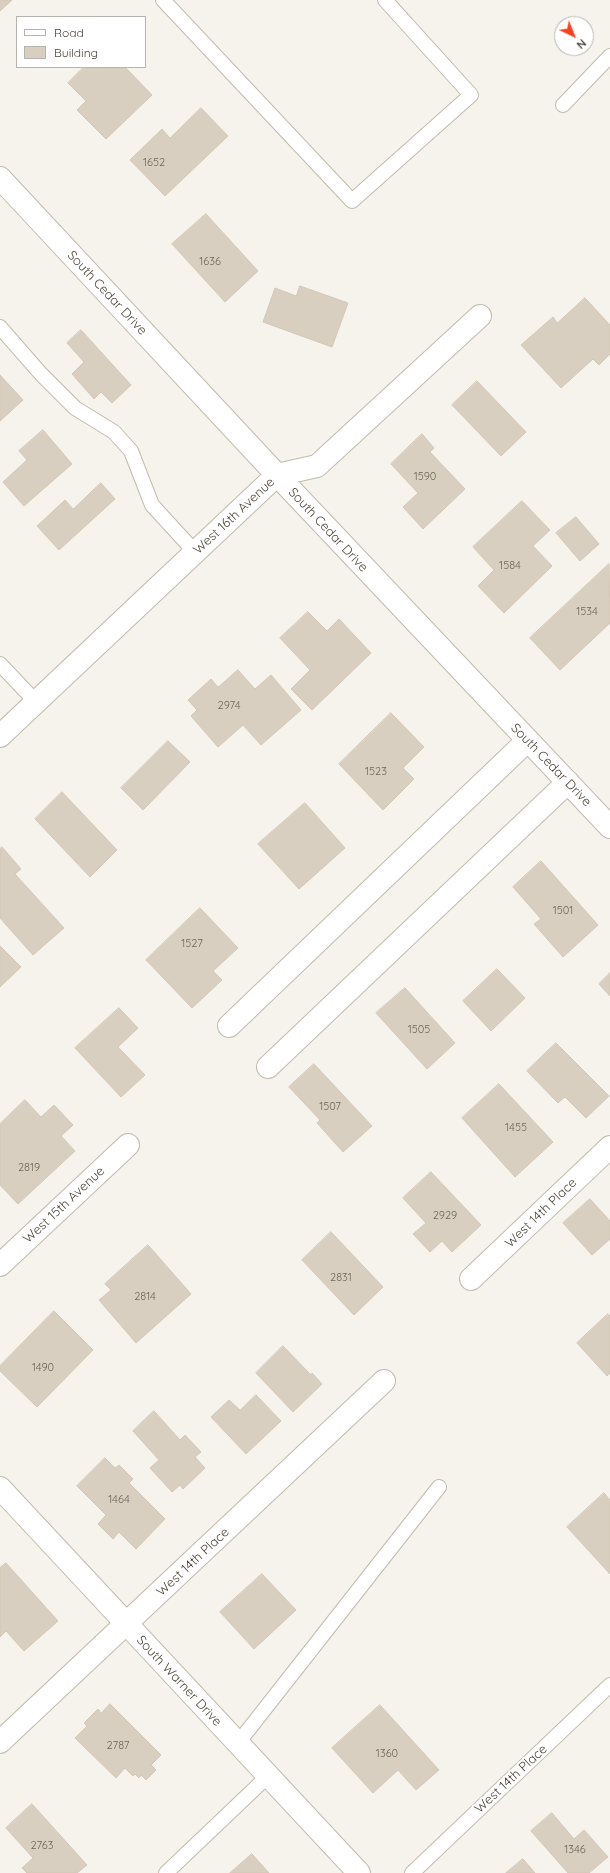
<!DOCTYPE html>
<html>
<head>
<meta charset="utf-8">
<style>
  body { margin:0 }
  #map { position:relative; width:610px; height:1873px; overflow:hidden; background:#f6f3ec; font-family:Quicksand,sans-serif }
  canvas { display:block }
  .legend { position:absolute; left:16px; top:16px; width:130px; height:52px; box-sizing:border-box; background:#fff; border:1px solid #b7b4b0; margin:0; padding:5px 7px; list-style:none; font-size:12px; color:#4b4439 }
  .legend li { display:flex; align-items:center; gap:8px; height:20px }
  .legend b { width:20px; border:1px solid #b7b4b0 }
  .north { position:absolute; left:554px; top:16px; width:40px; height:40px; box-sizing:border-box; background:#fff; border:1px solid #b7b4b0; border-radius:50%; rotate:137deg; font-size:11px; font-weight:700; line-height:16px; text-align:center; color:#4b4439 }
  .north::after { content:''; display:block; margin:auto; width:14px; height:18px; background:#fc3f1d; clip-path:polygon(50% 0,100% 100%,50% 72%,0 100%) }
</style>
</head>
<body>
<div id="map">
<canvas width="610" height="1873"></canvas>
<ul class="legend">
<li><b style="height:5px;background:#fff"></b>Road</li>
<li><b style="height:11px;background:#d8cfc1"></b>Building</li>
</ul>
<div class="north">N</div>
</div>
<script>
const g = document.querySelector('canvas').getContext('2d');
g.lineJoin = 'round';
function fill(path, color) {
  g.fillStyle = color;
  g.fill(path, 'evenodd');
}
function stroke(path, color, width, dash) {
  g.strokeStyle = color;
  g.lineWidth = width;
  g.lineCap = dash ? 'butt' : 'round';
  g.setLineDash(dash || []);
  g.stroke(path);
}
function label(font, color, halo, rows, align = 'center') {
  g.font = font + ' Quicksand,sans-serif';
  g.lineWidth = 4;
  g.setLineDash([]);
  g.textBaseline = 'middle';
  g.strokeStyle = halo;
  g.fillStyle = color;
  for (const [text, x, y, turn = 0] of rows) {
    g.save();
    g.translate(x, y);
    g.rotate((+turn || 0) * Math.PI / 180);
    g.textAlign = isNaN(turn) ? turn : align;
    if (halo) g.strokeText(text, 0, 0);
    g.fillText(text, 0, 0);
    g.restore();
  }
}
const building = new Path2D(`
  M 0,0 L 12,0 L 0,11 Z
  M 84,67 L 125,67 L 152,95 L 106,139 L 77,110 L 86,101 L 68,83 Z
  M 201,108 L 228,136 L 165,196 L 130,160 L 162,129 L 170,138 Z
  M 206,214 L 258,271 L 225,302 L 172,244 Z
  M 300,286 L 348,303 L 332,347 L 263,322 L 275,288 L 296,296 Z
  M 585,298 L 610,325 L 610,354 L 599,365 L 593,359 L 561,388 L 521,345 L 553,317 L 557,323 Z
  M 81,330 L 131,385 L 112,403 L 101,392 L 94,399 L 72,374 L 84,362 L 67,343 Z
  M 0,375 L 23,400 L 0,421 Z
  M 477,381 L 526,432 L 501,456 L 452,405 Z
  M 43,430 L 72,464 L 24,506 L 3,482 L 27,460 L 19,451 Z
  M 422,434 L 434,448 L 430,452 L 465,489 L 423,529 L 403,507 L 418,493 L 391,464 Z
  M 101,483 L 115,499 L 59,550 L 37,526 L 65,500 L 73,509 Z
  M 522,501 L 550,530 L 533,546 L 552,566 L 504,613 L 478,586 L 494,570 L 473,547 Z
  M 576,517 L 599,544 L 580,561 L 556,533 Z
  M 609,564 L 610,623 L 560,670 L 530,638 Z
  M 308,612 L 327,631 L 339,619 L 371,653 L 312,710 L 291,689 L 310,670 L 280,638 Z
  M 238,670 L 255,689 L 271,675 L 301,710 L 261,745 L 243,725 L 218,747 L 191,716 L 197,710 L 188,700 L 211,679 L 218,687 Z
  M 391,713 L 424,747 L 403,768 L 414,779 L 383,810 L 339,764 Z
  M 168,741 L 190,762 L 143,810 L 121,788 Z
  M 62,792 L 117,850 L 90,877 L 35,819 Z
  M 305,803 L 345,848 L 299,889 L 258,844 Z
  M 2,847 L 21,869 L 15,874 L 64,928 L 33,955 L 0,918 L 0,849 Z
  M 541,861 L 598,925 L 563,957 L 534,924 L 541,919 L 513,887 Z
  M 200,908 L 238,948 L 213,971 L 222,980 L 192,1008 L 146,960 Z
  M 0,946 L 21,967 L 0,987 Z
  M 497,969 L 525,998 L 491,1031 L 463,1001 Z
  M 610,973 L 610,996 L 599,984 Z
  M 405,988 L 455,1043 L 427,1069 L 376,1013 Z
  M 119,1008 L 138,1028 L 118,1047 L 145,1075 L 121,1097 L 75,1048 Z
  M 556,1043 L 609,1096 L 586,1118 L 565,1097 L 558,1103 L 527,1071 Z
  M 314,1064 L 372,1126 L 343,1152 L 317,1123 L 320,1120 L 289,1087 Z
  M 499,1084 L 553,1142 L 515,1177 L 462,1118 Z
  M 25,1100 L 41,1117 L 54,1105 L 73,1125 L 61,1136 L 75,1151 L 18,1204 L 0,1185 L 0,1124 Z
  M 431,1172 L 481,1225 L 452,1252 L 442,1241 L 430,1252 L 413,1234 L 426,1223 L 403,1198 Z
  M 590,1199 L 610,1221 L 610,1239 L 592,1255 L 563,1223 Z
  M 331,1232 L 383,1287 L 354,1315 L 302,1260 Z
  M 148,1245 L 191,1294 L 136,1343 L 99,1300 L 111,1290 L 105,1284 Z
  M 54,1311 L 93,1350 L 37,1407 L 0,1371 L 0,1366 Z
  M 608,1314 L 610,1316 L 610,1373 L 607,1376 L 577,1343 Z
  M 283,1346 L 311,1375 L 312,1373 L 322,1384 L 293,1412 L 256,1373 Z
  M 256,1395 L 281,1421 L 246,1454 L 211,1417 L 229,1400 L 240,1410 Z
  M 154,1411 L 180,1440 L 185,1435 L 201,1452 L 195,1457 L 205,1468 L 183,1489 L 180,1485 L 172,1492 L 150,1468 L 159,1460 L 133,1431 Z
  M 105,1458 L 115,1468 L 119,1465 L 133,1479 L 129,1483 L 165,1519 L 136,1549 L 119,1532 L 113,1539 L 98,1524 L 106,1515 L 77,1486 Z
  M 604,1493 L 610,1500 L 610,1574 L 567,1527 Z
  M 6,1563 L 58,1621 L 24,1651 L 6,1631 L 0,1637 L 0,1568 Z
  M 262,1574 L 296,1610 L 254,1649 L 220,1612 Z
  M 110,1704 L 161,1755 L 151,1765 L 156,1770 L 146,1780 L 141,1775 L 139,1778 L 135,1774 L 133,1776 L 125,1768 L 116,1778 L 75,1738 L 87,1726 L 84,1723 L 98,1709 L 101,1713 Z
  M 380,1705 L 439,1770 L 416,1790 L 398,1770 L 373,1793 L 332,1748 Z
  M 32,1804 L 87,1865 L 77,1873 L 27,1873 L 22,1868 L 33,1858 L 6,1828 Z
  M 552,1813 L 574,1839 L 584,1830 L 608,1857 L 589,1873 L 568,1873 L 531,1831 Z
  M 252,1854 L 269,1873 L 230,1873 Z
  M 523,1859 L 535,1873 L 506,1873 Z`);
fill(building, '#d8cfc1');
stroke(building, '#d3c7b4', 1);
const service = new Path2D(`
  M 163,0 L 352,201 L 471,95 L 385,0
  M 563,105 L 610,56
  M 0,327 L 41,374 L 75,408 L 114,432 L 131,451 L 152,505 L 195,552
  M 0,664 L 36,702
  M 238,1743 L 439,1487
  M 166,1873 L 268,1776
  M 412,1873 L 610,1685`);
const minor = new Path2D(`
  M 0,178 L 277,475 L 610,827
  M 277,475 L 317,466 L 480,316
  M 229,1026 L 528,740
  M 268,1067 L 568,782
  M 0,1265 L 128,1145
  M 471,1279 L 610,1147
  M 0,1488 L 359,1873
  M 0,1742 L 384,1381`);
const tertiary = new Path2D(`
  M 0,736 L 277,475`);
stroke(service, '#c2bbae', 16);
stroke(minor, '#c2bbae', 24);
stroke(tertiary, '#c2bbae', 24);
stroke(service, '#fff', 14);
stroke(minor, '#fff', 22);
stroke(tertiary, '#fff', 22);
label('11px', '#6e675b', null, [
  ["1652",154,163],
  ["1636",210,262],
  ["1590",425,477],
  ["1584",510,566],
  ["1534",587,612],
  ["2974",229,706],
  ["1523",376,772],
  ["1501",563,911],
  ["1527",192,944],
  ["1505",419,1030],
  ["1507",330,1107],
  ["1455",516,1128],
  ["2819",29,1168],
  ["2929",445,1216],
  ["2831",341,1278],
  ["2814",145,1297],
  ["1490",43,1368],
  ["1464",119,1500],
  ["2787",118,1746],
  ["1360",387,1754],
  ["2763",42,1846],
  ["1346",575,1850]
]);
label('13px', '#4b4439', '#fff', [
  ["South Cedar Drive",107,293,47],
  ["West 16th Avenue",234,516,-43],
  ["South Cedar Drive",328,530,47],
  ["South Cedar Drive",551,765,46],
  ["West 15th Avenue",64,1205,-43],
  ["West 14th Place",541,1213,-44],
  ["West 14th Place",193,1562,-43],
  ["South Warner Drive",179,1681,47],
  ["West 14th Place",511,1779,-43]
]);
</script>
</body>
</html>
